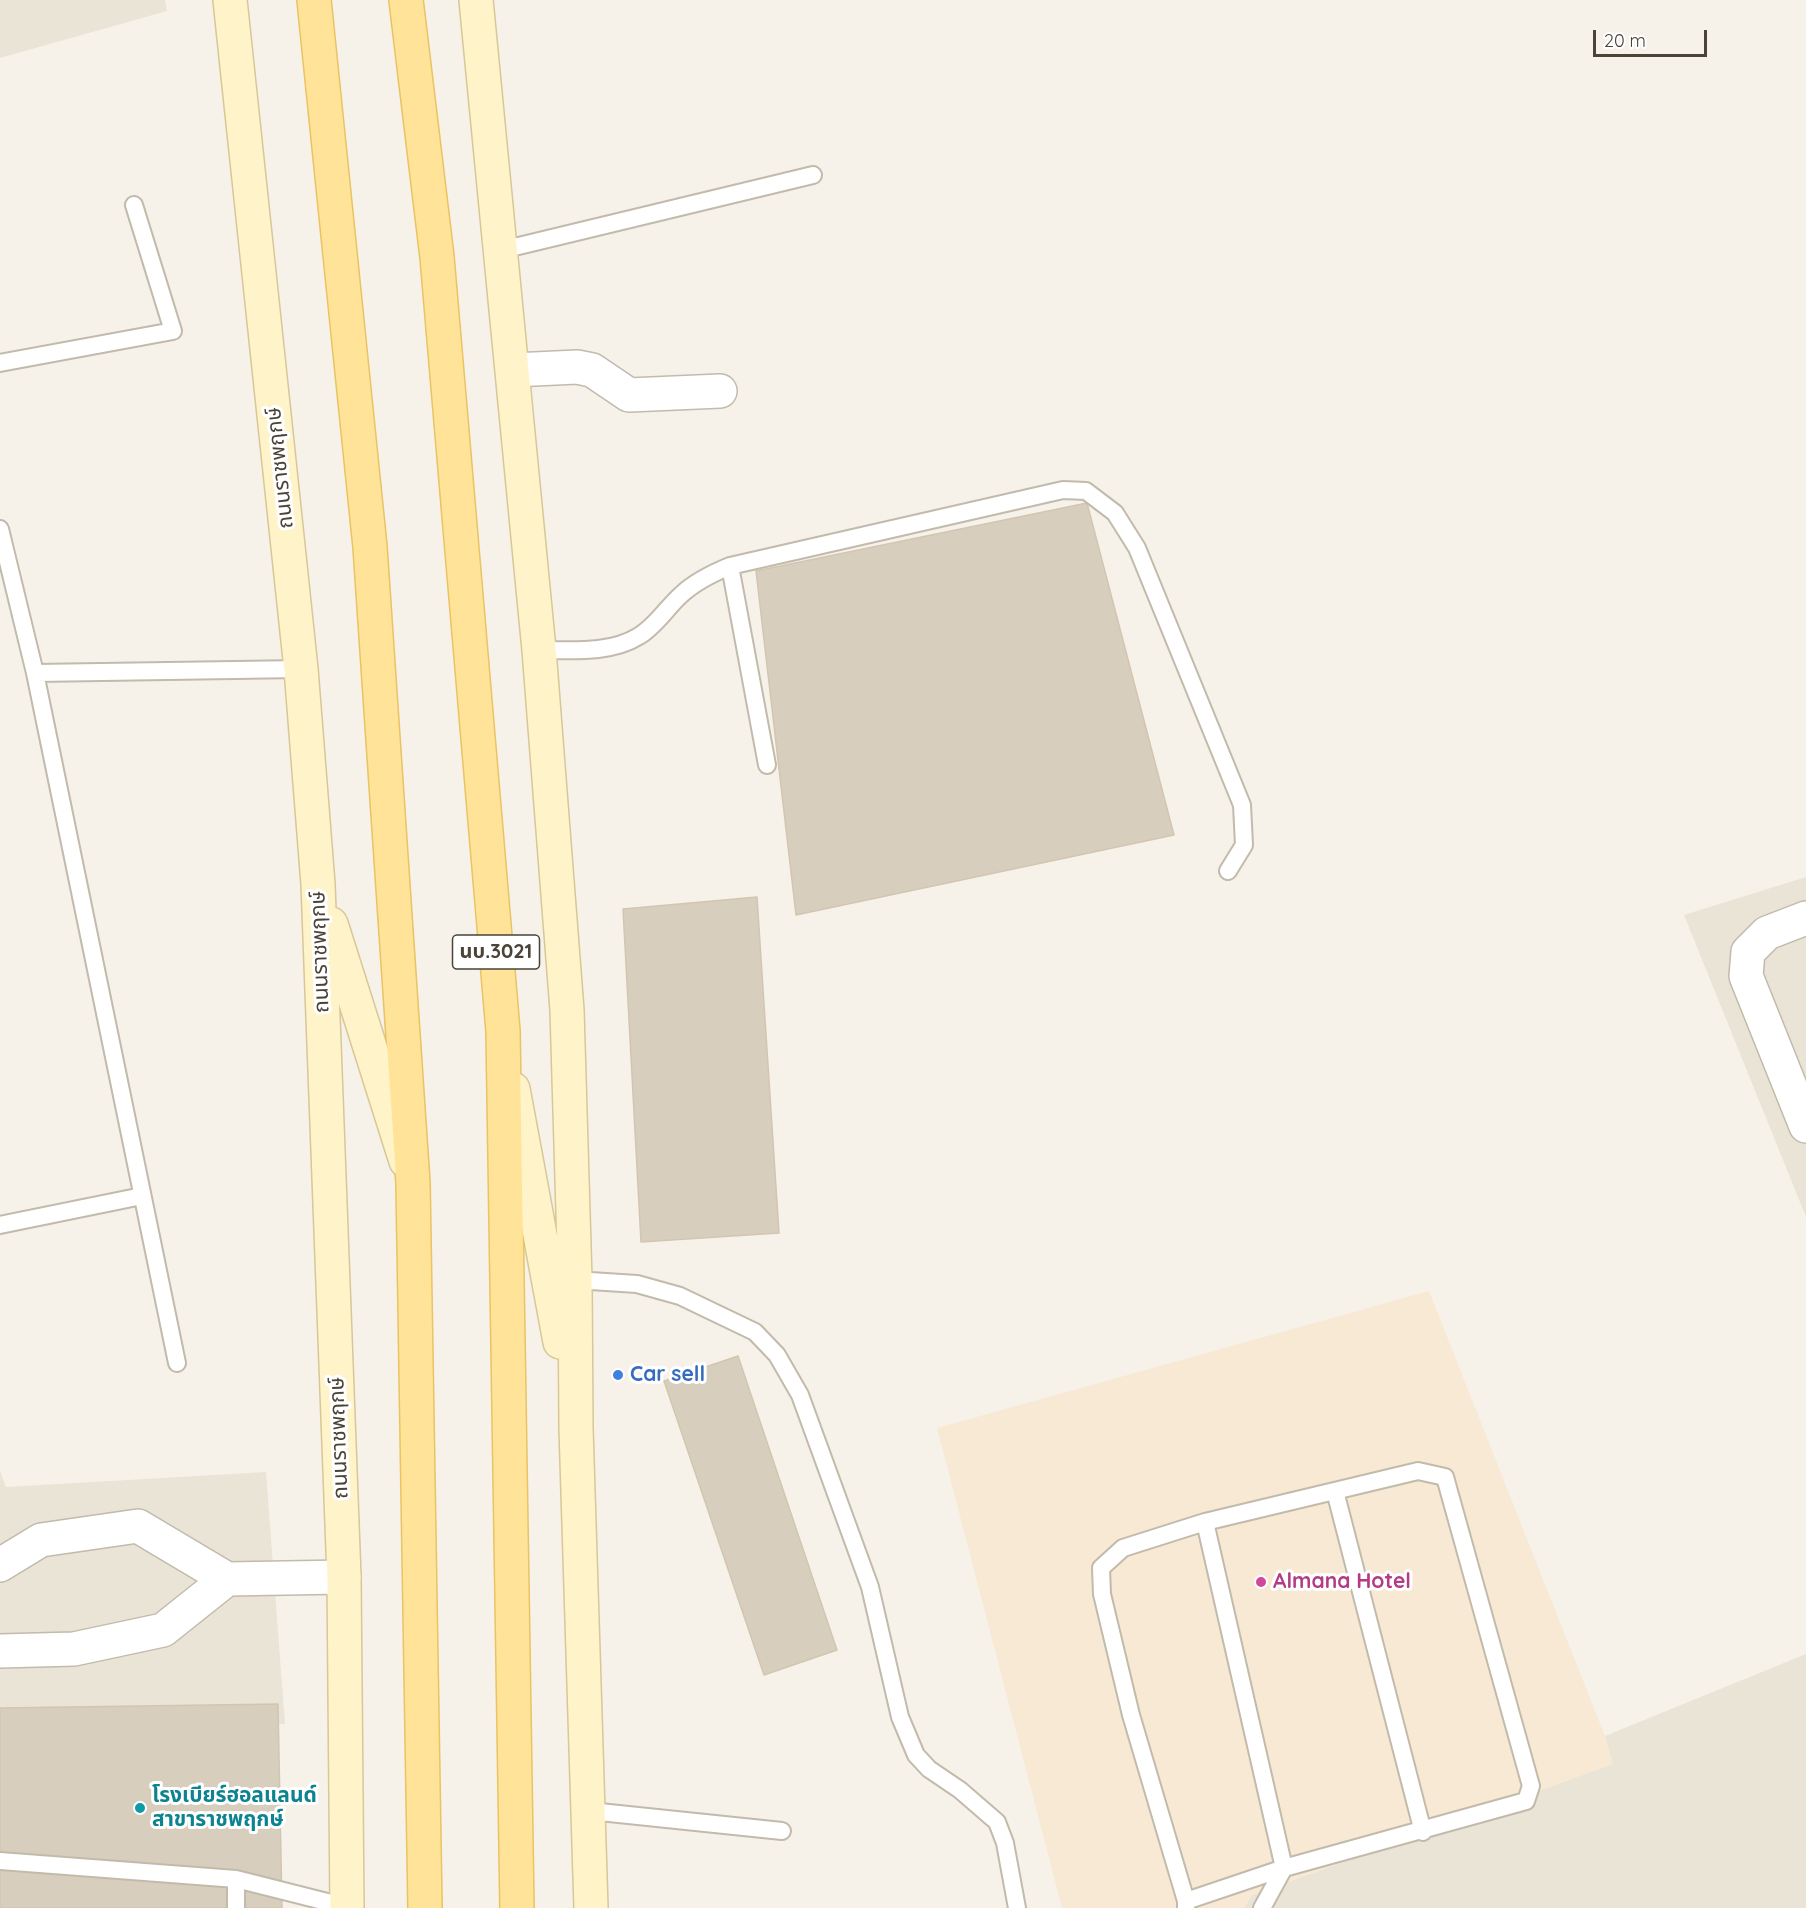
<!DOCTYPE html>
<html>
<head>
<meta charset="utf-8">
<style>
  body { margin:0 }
  #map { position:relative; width:1806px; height:1908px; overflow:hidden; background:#f6f2ea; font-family:Quicksand,sans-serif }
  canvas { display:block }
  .scale { position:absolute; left:1593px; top:30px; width:114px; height:27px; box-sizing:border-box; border:3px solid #4a4337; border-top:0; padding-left:8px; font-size:18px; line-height:21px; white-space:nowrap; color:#4a4337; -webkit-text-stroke:4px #fff; paint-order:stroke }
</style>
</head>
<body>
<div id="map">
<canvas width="1806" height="1908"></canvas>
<div class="scale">20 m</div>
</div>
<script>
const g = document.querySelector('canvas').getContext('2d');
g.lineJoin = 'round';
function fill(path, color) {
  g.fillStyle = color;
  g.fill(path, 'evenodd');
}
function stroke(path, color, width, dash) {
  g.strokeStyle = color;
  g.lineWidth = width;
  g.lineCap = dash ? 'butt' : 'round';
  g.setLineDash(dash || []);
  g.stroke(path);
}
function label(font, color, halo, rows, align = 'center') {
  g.font = font + ' Quicksand,"Noto Sans Thai",sans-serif';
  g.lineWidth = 6;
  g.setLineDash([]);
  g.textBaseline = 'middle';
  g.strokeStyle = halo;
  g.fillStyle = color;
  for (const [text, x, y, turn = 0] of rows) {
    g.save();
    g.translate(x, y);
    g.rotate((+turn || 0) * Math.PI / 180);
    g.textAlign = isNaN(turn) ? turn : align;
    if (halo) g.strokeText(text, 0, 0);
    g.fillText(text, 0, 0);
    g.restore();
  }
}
fill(new Path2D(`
  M 0,0 L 165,0 L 167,11 L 0,58 Z
  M 1806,877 L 1806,1217 L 1684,915 Z
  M 0,1471 L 6,1487 L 266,1472 L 285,1724 L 0,1722 Z
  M 1806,1654 L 1806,1908 L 1244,1908 L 1252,1895 L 1612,1764 L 1605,1736 Z`), '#eae4d7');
fill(new Path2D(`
  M 1429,1291 L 1605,1736 L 1613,1764 L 1252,1895 L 1244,1908 L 1062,1908 L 937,1428 Z`), '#f8e9d4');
const building = new Path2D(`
  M 1087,503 L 1174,835 L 796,915 L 756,571 Z
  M 757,897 L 779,1233 L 641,1242 L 623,909 Z
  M 738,1356 L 837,1650 L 764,1675 L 664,1381 Z
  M 278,1704 L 282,1908 L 0,1908 L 0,1708 Z`);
fill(building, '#d8cebe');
stroke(building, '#d3c6b1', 1.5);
const lane = new Path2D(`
  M 502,250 L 813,175
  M 0,363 L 173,331 L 134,205
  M 0,529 L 35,673 L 301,669
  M 730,566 L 767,765
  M 539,650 C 572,650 610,654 639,636 C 656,626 668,606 682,594 C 696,581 713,573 730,566 L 1063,490 L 1086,491 L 1115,513 L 1137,548 L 1242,805 L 1244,845 L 1228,871
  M 35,673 L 177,1363
  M 0,1225 L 142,1196
  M 575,1280 L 637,1284 L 680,1296 L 755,1332 L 777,1355 L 800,1395 L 870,1587 L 900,1717 L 916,1755 L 929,1769 L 960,1790 L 997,1822 L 1005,1843 L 1017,1908
  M 1335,1491 L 1423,1832
  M 1205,1522 L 1284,1868 L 1262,1908
  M 590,1811 L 782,1831
  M 0,1861 L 236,1879 L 347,1907
  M 236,1879 L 236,1908
  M 1186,1908 L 1186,1901 L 1131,1715 L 1102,1594 L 1101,1568 L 1123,1548 L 1205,1522 L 1418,1471 L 1445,1477 L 1531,1786 L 1526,1801 L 1284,1868 L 1186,1901`);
const street = new Path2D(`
  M 513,370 L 577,367 L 592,370 L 629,395 L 720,391
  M 1806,918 L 1767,933 L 1748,952 L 1746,976 L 1806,1126
  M 0,1565 L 41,1540 L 138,1526 L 227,1579 L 344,1577
  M 0,1651 L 74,1649 L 163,1630 L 227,1579`);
const secondary = new Path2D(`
  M 230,0 L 301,669 L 318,884 L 344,1577 L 347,1908
  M 476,0 L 539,650 L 567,1010 L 575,1280 L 576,1428 L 591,1908
  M 331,924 L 406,1161
  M 513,1089 L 560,1342`);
const primary = new Path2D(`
  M 314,0 L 370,547 L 413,1183 L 425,1908
  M 406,0 L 437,257 L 503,1031 L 517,1908`);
stroke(lane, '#c2baab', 20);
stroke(street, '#c2baab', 36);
stroke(secondary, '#d8c797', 36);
stroke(primary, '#eac363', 36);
stroke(lane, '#fff', 16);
stroke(street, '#fff', 33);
stroke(secondary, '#fff3ca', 33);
stroke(primary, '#ffe399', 33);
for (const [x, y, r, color] of [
  [618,1375,6,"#3f7fe0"],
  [1261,1582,6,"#d1479c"],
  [140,1808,6,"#0f9aa8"]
]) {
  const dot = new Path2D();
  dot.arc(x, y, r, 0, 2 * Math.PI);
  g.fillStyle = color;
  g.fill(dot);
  stroke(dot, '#fff', 2);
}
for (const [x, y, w] of [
  [496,952,87]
]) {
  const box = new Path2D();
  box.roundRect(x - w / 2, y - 17, w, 34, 4.5);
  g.fillStyle = '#fff';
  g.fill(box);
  stroke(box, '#4a4337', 1.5);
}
label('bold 20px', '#4a4337', null, [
  ["นบ.3021",496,952]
]);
label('21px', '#4a4337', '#fff', [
  ["ถนนราชพฤกษ์",280,468,-96],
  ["ถนนราชพฤกษ์",320,952,-92],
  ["ถนนราชพฤกษ์",339,1438,-92]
]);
label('bold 21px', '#366cbe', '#fff', [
  ["Car sell",630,1375]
], 'left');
label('bold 21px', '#b23c85', '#fff', [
  ["Almana Hotel",1273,1582]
], 'left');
label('bold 21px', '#0d838f', '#fff', [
  ["โรงเบียร์ฮอลแลนด์",152,1796],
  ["สาขาราชพฤกษ์",152,1820]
], 'left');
</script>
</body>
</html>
